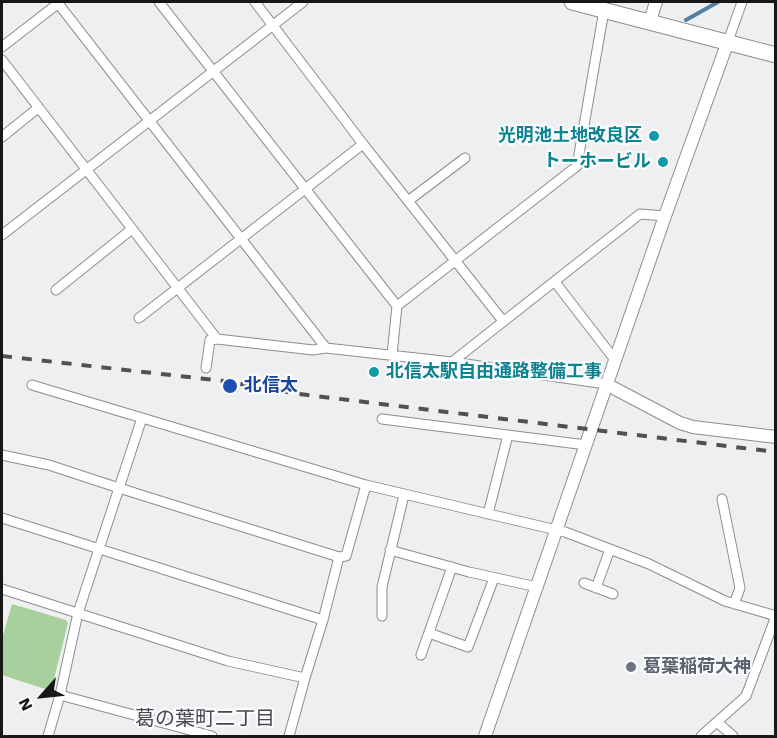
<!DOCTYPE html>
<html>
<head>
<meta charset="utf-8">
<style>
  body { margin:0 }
  #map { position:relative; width:777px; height:738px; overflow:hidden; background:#eeeff1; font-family:"Work Sans",sans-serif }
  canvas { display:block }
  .frame { position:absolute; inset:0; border:3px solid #171718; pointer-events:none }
  .north { position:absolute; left:12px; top:666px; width:60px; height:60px; -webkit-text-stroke:4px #fbfcff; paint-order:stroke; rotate:243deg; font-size:16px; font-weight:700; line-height:24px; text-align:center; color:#171718 }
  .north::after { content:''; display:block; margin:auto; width:21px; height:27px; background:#171718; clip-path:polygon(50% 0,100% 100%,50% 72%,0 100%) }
</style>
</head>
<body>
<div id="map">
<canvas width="777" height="738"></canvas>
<div class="frame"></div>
<div class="north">N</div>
</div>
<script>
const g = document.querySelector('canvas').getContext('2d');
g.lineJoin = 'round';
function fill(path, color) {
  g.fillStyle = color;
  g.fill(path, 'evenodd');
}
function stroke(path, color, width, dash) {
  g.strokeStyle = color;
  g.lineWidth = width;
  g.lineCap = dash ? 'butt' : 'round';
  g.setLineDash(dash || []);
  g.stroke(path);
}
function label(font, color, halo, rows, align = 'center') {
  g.font = font + ' "Work Sans","Noto Sans JP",sans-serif';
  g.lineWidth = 4.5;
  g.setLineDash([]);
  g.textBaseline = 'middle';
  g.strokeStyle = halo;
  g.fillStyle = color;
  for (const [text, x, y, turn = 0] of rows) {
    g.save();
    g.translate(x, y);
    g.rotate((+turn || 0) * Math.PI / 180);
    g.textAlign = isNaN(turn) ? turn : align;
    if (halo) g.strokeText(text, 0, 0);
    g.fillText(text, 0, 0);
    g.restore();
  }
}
fill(new Path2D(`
  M 12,604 L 66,620 L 68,623 L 51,691 L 2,675 L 2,639 Z`), '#a7d09c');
stroke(new Path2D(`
  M 686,20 L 718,2`), '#5680a1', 4);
const minor = new Path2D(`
  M 57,2 L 326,348
  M 159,2 L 397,306 L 392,355
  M 727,44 L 742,2
  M 2,47 L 60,2
  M 2,60 L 217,339 L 313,350 L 326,348 L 452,362 L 606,384
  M 2,137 L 38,108
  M 363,144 L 503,321
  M 408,201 L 465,158
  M 2,235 L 303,2
  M 555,282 L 615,360
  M 56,290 L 132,229
  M 397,306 L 577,166 L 604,10
  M 139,318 L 363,144 L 255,2
  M 452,362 L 640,214 L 665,216
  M 206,368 L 210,340 L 217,339
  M 32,385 L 366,485 L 565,532 L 649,564 L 725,601 L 776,616
  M 382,419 L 586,445
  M 2,455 L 49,465 L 119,488 L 142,418
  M 722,499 L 740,588 L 734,604
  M 488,514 L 508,435
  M 2,518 L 323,620 L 339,557 L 119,488 L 78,613 L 60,695
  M 390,550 L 469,572 L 537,587
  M 339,557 L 346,556 L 366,485
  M 584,583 L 613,594
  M 596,588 L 610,549
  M 2,589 L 228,661 L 305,678 L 289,736
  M 382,616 L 382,587 L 404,495
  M 429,633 L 468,647 L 494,578
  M 421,655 L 452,567
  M 305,678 L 323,620
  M 717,722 L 733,736
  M 48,736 L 60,695 L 212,736
  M 701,736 L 746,696 L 776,616`);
const tertiary = new Path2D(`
  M 650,21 L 656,2
  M 606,384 L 680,423 L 693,427 L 776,437
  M 485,736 L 665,216 L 727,44`);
const primary = new Path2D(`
  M 572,2 L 776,55`);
stroke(minor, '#8c8d8f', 11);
stroke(tertiary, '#8c8d8f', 14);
stroke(primary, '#8c8d8f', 17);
stroke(minor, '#fff', 9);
stroke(tertiary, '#fff', 12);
stroke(primary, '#fff', 15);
stroke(new Path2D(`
  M 2,356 L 223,381 L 299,394 L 776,452`), '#515153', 4, [10, 10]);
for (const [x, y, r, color] of [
  [654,136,6,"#0f9aa8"],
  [663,162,6,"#0f9aa8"],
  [374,372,6,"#0f9aa8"],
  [230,386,8,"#1a4fb4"],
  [631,667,6,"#6b7280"]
]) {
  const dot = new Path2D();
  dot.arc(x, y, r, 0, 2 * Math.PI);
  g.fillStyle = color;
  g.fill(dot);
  stroke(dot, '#fbfcff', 2);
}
label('bold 18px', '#0d838f', '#fbfcff', [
  ["光明池土地改良区",642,136],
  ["トーホービル",651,162],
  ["北信太駅自由通路整備工事",386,372,"left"]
], 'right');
label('bold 18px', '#164399', '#fbfcff', [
  ["北信太",244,386]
], 'left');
label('bold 18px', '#5b616d', '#fbfcff', [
  ["葛葉稲荷大神",643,667]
], 'left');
label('20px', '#47484a', '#fbfcff', [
  ["葛の葉町二丁目",205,719]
]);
</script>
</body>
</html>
